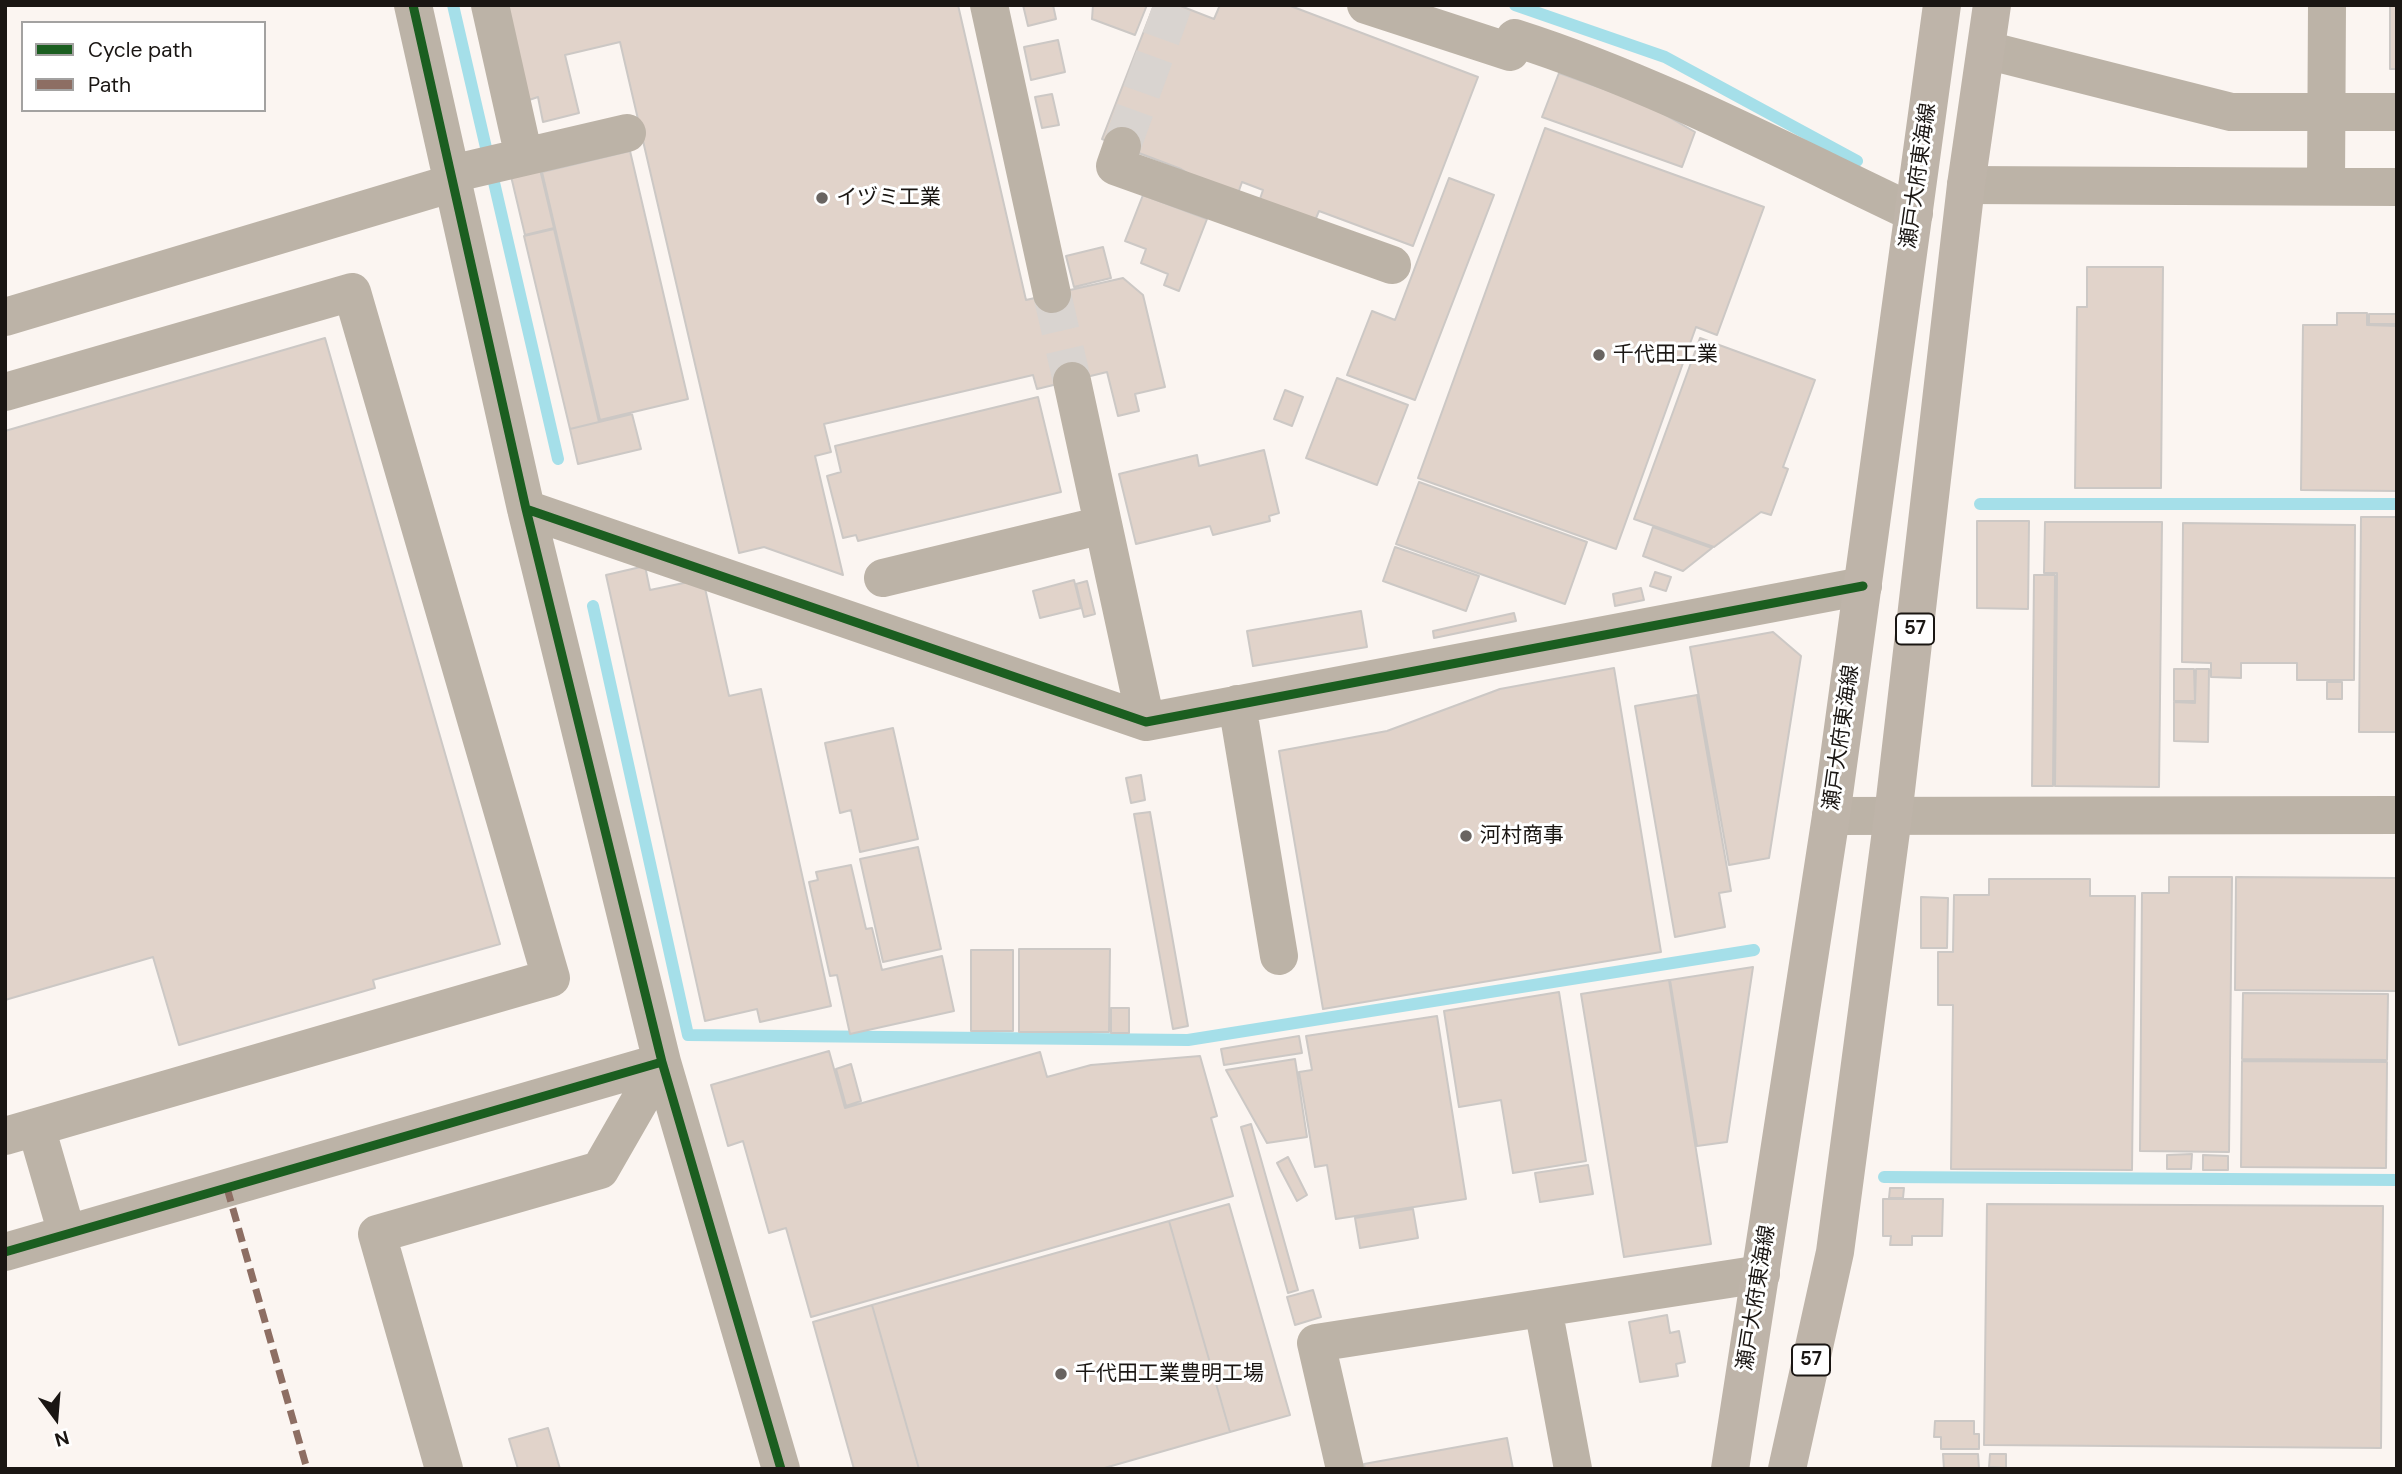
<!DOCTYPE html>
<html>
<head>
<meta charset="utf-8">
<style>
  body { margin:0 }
  #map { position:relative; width:2402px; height:1474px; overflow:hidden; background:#fbf5f1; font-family:"DM Sans",sans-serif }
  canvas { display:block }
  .frame { position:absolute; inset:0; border:7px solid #1a1613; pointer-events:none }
  .legend { position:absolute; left:21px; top:21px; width:245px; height:91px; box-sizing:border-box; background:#fff; border:2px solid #a3a2a1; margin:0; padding:9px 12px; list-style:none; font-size:21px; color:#1a1613 }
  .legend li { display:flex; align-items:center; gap:14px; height:35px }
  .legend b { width:35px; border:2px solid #a3a2a1 }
  .north { position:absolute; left:21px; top:1383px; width:70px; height:70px; -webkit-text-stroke:5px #fff; paint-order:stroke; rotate:164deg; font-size:19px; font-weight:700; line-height:28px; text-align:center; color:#1a1613 }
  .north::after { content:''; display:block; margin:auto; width:24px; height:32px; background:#1a1613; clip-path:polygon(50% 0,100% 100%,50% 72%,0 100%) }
</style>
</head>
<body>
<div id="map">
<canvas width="2402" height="1474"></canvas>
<div class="frame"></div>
<ul class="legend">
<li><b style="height:9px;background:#1b5e20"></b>Cycle path</li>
<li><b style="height:9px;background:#8d6e63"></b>Path</li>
</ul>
<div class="north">N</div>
</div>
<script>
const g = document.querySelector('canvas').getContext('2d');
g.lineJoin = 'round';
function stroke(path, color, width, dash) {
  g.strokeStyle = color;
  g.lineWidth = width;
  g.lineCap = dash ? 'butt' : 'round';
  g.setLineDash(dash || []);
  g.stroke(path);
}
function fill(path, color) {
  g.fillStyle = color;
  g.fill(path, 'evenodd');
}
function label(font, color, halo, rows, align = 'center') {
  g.font = font + ' "DM Sans","Noto Sans JP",sans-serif';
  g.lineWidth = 6;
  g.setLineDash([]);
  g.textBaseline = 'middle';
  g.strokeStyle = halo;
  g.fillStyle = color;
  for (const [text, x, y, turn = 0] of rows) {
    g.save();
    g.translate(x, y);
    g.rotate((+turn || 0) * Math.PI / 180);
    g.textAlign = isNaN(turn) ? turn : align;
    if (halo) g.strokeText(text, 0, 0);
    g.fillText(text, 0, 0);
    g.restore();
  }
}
stroke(new Path2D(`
  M 453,5 L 558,459
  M 1515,5 L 1665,57 L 1857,161
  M 1980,504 L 2397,504
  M 593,606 L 688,1035 L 1188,1040 L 1754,950
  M 1884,1177 L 2397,1180`), '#a5dfe9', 12);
const building = new Path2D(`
  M 507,5 L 958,5 L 1026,300 L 1123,278 L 1143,295 L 1165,387 L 1135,394 L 1139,411 L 1118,416 L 1107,372 L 1037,389 L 1033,375 L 824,424 L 831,452 L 815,456 L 843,575 L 764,547 L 739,553 L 620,42 L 565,55 L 579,113 L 543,122 L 538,97 L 529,100 Z
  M 1023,5 L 1053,5 L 1056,19 L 1028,26 Z
  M 1093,5 L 1147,5 L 1135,35 L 1092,19 Z
  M 1154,5 L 1178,5 L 1214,19 L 1220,5 L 1288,5 L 1478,77 L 1413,246 L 1319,211 L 1314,223 L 1259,202 L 1263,190 L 1242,182 L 1235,202 L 1181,169 L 1102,139 Z
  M 2390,5 L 2397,5 L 2397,69 L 2390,69 Z
  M 1058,40 L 1065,72 L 1031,80 L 1024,47 Z
  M 1559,73 L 1646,104 L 1695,132 L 1682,167 L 1542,117 Z
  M 1052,94 L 1059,125 L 1042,128 L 1035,97 Z
  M 1545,128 L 1764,207 L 1717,335 L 1696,327 L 1616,549 L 1418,478 Z
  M 630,151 L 688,399 L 600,420 L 542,172 Z
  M 539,165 L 554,228 L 525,235 L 510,172 Z
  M 1449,178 L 1494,195 L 1415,400 L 1347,375 L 1372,311 L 1395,320 Z
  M 1143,195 L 1207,219 L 1179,291 L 1164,285 L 1168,274 L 1141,263 L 1146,249 L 1125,241 Z
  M 554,229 L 599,422 L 570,429 L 524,236 Z
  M 1103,247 L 1111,278 L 1074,287 L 1066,256 Z
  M 2087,267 L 2163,267 L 2161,488 L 2075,488 L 2077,307 L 2087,307 Z
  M 2337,313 L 2367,313 L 2367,325 L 2397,326 L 2397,491 L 2301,490 L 2303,325 L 2337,325 Z
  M 2369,314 L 2397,314 L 2397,324 L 2369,324 Z
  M 325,338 L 500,944 L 373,980 L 375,988 L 179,1045 L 153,957 L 5,1000 L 5,431 Z
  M 1700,338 L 1815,380 L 1783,467 L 1788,469 L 1771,515 L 1761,512 L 1714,547 L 1634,519 Z
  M 1337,378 L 1408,405 L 1377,485 L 1306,458 Z
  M 1285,390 L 1303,397 L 1292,426 L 1274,419 Z
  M 1038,397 L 1061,492 L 858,541 L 856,535 L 843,538 L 827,476 L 841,472 L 835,446 Z
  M 632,414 L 641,449 L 578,464 L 570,429 Z
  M 1264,450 L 1279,513 L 1269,516 L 1270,521 L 1213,535 L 1210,526 L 1136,544 L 1119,474 L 1197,455 L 1199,466 Z
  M 1419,482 L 1587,542 L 1565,604 L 1396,544 Z
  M 2361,517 L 2397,517 L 2397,732 L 2359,732 Z
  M 1977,521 L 2029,521 L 2028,609 L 1977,608 Z
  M 2045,522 L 2162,522 L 2159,787 L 2055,786 L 2057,573 L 2044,573 Z
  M 2183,523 L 2355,525 L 2354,680 L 2297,680 L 2297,663 L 2241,663 L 2241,678 L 2211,677 L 2211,663 L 2182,662 Z
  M 1653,527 L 1712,548 L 1683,571 L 1643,556 Z
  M 1395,547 L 1479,576 L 1466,611 L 1383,581 Z
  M 645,566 L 650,590 L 703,579 L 729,696 L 761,689 L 831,1006 L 760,1022 L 757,1009 L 705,1021 L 606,575 Z
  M 1655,572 L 1671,577 L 1666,591 L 1650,586 Z
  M 2034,575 L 2055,575 L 2053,786 L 2032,786 Z
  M 1074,580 L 1081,608 L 1040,618 L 1033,591 Z
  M 1087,581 L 1095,614 L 1084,617 L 1076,584 Z
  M 1641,588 L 1644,600 L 1615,606 L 1613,594 Z
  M 1361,611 L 1367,647 L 1253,666 L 1247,631 Z
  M 1514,613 L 1516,621 L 1434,638 L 1433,631 Z
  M 1773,632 L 1801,656 L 1769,858 L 1729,865 L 1690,647 Z
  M 1614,668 L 1661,952 L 1323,1009 L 1279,751 L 1387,731 L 1500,689 Z
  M 2174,669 L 2194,669 L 2195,701 L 2174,701 Z
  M 2196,669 L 2209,669 L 2208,742 L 2174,741 L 2174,702 L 2195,703 Z
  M 2327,682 L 2342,682 L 2342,699 L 2327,699 Z
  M 1697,695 L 1731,891 L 1719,893 L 1725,927 L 1675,937 L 1635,706 Z
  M 893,728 L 918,839 L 860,852 L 851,810 L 840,813 L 825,743 Z
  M 1141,775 L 1145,800 L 1131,803 L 1126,778 Z
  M 1150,812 L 1188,1026 L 1173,1029 L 1134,814 Z
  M 918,847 L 941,949 L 883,962 L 860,859 Z
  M 851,865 L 866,929 L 872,928 L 882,970 L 942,956 L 954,1011 L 850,1034 L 837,975 L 830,976 L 809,882 L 818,880 L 816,872 Z
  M 2169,877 L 2232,877 L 2229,1152 L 2140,1151 L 2142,893 L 2169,893 Z
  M 2236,877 L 2397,878 L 2397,991 L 2235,990 Z
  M 1989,879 L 2090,879 L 2090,896 L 2135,896 L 2132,1170 L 1951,1169 L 1953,1005 L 1938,1005 L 1938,952 L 1953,952 L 1954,895 L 1989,895 Z
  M 1921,897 L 1948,898 L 1947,948 L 1921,948 Z
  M 1019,949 L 1110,949 L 1109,1032 L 1019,1032 Z
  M 971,950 L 1013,950 L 1013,1031 L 971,1031 Z
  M 1753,967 L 1727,1142 L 1697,1146 L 1670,980 Z
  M 1669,980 L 1711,1244 L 1624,1257 L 1581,994 Z
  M 1559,992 L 1586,1161 L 1513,1173 L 1501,1100 L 1459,1107 L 1444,1011 Z
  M 2243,993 L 2388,994 L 2387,1060 L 2242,1059 Z
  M 1111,1008 L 1129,1008 L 1129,1033 L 1111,1033 Z
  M 1437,1016 L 1466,1199 L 1336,1219 L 1327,1165 L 1315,1167 L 1299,1072 L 1312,1070 L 1306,1036 Z
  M 1299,1036 L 1302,1053 L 1224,1065 L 1221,1049 Z
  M 829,1051 L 845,1108 L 1040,1052 L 1047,1077 L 1091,1065 L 1200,1056 L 1217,1116 L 1211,1118 L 1233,1196 L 811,1317 L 786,1228 L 769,1233 L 743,1141 L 728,1146 L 711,1085 Z
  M 1295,1059 L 1307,1137 L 1267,1143 L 1226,1070 Z
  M 2242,1061 L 2387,1062 L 2386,1168 L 2241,1167 Z
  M 851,1064 L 861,1101 L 846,1106 L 836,1069 Z
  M 1251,1124 L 1298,1290 L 1288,1293 L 1241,1127 Z
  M 2192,1154 L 2191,1169 L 2167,1169 L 2167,1155 Z
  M 2203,1155 L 2228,1156 L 2228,1170 L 2203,1170 Z
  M 1288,1157 L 1307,1195 L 1297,1201 L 1277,1163 Z
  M 1588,1165 L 1593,1194 L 1540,1202 L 1535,1173 Z
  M 1890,1188 L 1904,1188 L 1903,1198 L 1889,1198 Z
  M 1883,1199 L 1943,1199 L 1942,1236 L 1912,1236 L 1912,1245 L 1890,1245 L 1891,1236 L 1883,1236 Z
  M 1229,1204 L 1290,1415 L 1230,1432 L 1169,1221 Z
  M 1987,1204 L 2383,1206 L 2381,1448 L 1984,1445 Z
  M 1413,1209 L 1418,1238 L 1360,1248 L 1355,1218 Z
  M 1169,1221 L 1230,1432 L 1101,1469 L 919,1469 L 872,1305 Z
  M 1313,1290 L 1321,1317 L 1295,1325 L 1287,1297 Z
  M 872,1305 L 919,1469 L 854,1469 L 813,1322 Z
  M 1667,1315 L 1670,1333 L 1679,1331 L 1685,1362 L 1676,1364 L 1678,1376 L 1640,1382 L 1629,1322 Z
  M 1935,1421 L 1974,1421 L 1974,1434 L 1979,1434 L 1979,1449 L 1941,1449 L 1941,1437 L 1934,1437 Z
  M 548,1428 L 560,1469 L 518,1469 L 509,1439 Z
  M 1507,1438 L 1513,1469 L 1365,1469 L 1364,1464 Z
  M 1943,1454 L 1978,1454 L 1979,1469 L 1944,1469 Z
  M 1990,1454 L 2006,1454 L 2006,1468 L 1989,1467 Z`);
fill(building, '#e1d3ca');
stroke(building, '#ccc8c5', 2);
stroke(new Path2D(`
  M 1122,146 L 1173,5
  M 1052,294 L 1072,381`), '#d9d4d0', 38, [38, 19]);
stroke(new Path2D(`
  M 413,5 L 526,509 L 662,1062 L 781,1469
  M 490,5 L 524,157
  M 989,5 L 1052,294
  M 1366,5 L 1510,52 L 1515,38 C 1653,82 1783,151 1914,213
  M 1986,50 L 2231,112 L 2397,112
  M 1122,146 L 1115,166 L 1392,265
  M 451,174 L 627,133
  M 1966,185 L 2397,187
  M 2326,186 L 2327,5
  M 5,317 L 453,183
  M 1072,381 L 1146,722
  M 5,392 L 352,292 L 551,978 L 5,1136
  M 526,509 L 1146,722 L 1863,586
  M 883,578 L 1103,525
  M 1237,704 L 1279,956
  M 1831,816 L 2397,815
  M 36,1127 L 67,1234
  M 5,1252 L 662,1062
  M 1543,1308 L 1573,1469
  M 444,1469 L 377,1234 L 600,1170 L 662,1062
  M 1345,1469 L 1316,1343 L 1761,1274`), '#bcb3a7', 38);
stroke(new Path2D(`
  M 1730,1469 L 1831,816 L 1942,5
  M 1787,1469 L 1835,1252 L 1893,816 L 1966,185 L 1992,5`), '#beb4a9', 38);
stroke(new Path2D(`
  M 227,1188 L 307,1469`), '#8d6e63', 7, [14, 7]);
stroke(new Path2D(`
  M 413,5 L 526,509 L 662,1062 L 781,1469
  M 526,509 L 1146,722 L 1863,586
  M 5,1252 L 662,1062`), '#1b5e20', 9);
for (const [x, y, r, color] of [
  [822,198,7,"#696461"],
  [1599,355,7,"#696461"],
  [1466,836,7,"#696461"],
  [1061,1374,7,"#696461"]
]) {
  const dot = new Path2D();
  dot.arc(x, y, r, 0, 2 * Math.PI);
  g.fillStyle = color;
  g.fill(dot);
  stroke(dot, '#fff', 2.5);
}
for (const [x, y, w] of [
  [1915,629,38],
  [1811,1360,38]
]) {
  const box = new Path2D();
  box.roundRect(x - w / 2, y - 15.5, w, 31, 5);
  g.fillStyle = '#fff';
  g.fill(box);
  stroke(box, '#1a1613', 2);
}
label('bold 19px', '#1a1613', null, [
  ["57",1915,629],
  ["57",1811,1360]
]);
label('21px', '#1a1613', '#fff', [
  ["瀬戸大府東海線",1919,176,-82],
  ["瀬戸大府東海線",1842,738,-82],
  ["瀬戸大府東海線",1757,1298,-81]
]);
label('21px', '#1a1613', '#fff', [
  ["イヅミ工業",836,198],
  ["千代田工業",1613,355],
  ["河村商事",1480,836],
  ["千代田工業豊明工場",1075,1374]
], 'left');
</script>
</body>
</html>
